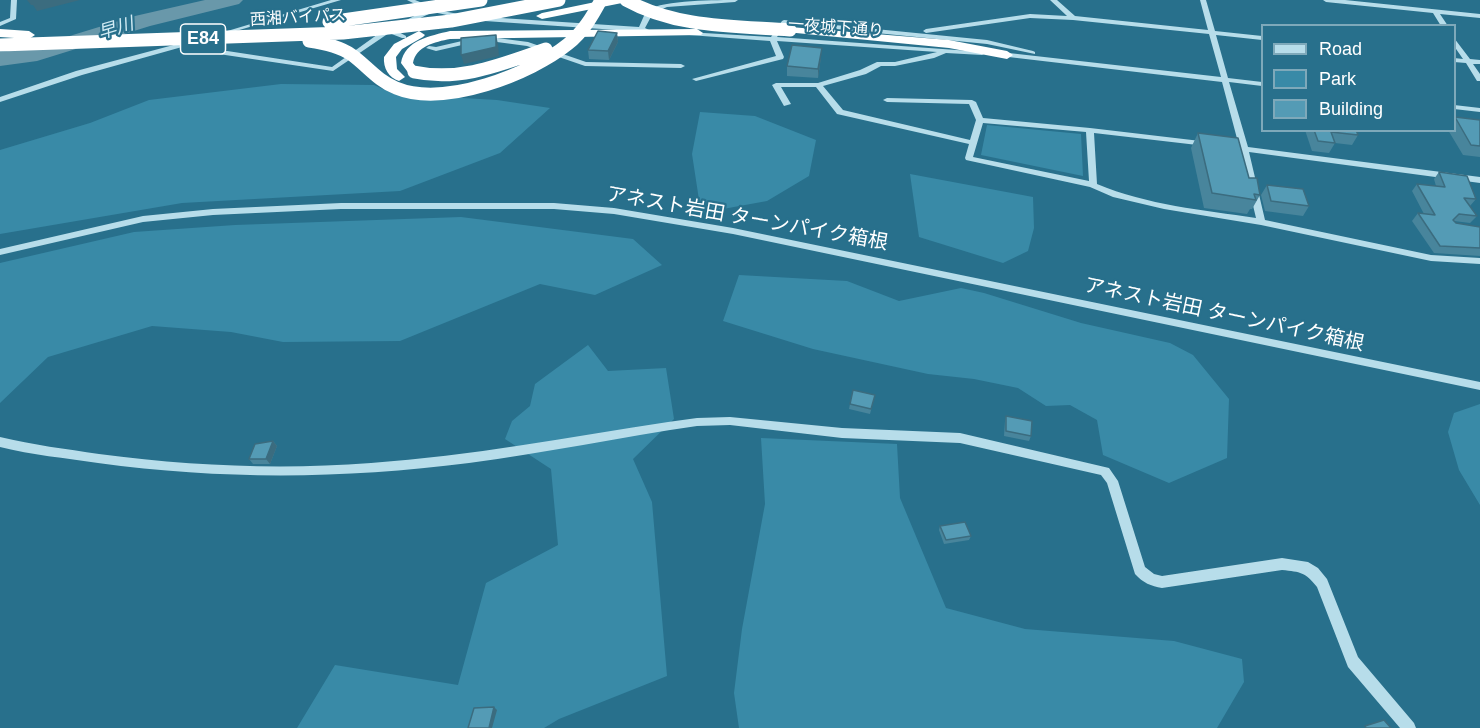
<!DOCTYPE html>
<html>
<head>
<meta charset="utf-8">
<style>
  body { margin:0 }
  #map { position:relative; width:1480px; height:728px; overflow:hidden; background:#28708c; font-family:Helvetica,sans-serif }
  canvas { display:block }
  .legend { position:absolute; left:1261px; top:24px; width:195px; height:108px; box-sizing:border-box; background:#28708c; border:2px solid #7ea9ba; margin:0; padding:8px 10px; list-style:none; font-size:18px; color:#fff }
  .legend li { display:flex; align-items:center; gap:12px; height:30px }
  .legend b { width:30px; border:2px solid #7ea9ba }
</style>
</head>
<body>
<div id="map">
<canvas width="1480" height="728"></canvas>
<ul class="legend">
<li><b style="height:8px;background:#b7ddea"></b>Road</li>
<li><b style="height:16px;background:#398aa7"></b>Park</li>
<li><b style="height:16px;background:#549bb5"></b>Building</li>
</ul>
</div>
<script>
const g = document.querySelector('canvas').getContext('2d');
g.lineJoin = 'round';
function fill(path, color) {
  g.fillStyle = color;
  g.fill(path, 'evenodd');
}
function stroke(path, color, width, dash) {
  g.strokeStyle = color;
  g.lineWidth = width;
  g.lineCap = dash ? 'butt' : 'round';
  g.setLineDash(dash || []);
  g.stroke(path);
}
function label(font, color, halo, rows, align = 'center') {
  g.font = font + ' Helvetica,"Noto Sans JP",sans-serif';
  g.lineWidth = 4.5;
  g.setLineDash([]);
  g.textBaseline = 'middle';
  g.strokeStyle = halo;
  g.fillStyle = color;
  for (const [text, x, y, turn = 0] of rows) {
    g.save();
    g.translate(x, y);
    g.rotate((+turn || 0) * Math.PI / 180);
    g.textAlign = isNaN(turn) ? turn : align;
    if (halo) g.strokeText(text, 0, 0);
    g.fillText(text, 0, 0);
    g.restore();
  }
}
fill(new Path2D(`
  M 281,84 L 374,85 L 394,94 L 497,100 L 550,108 L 500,153 L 400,191 L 182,203 L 0,234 L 0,150 L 90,123 L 149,100 Z
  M 700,112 L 755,116 L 816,140 L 809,176 L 767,201 L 701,213 L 692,154 Z
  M 987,125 L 1081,134 L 1083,176 L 981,155 Z
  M 910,174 L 1033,197 L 1034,228 L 1028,251 L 1003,263 L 919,237 Z
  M 461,217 L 633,239 L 662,265 L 595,295 L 540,284 L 400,341 L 283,342 L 231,332 L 152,326 L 48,357 L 0,403 L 0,263 L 134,232 L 235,225 Z
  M 739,275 L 847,281 L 899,301 L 961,288 L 984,293 L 1081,323 L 1170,343 L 1193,355 L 1229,399 L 1227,458 L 1169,483 L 1103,455 L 1097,420 L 1070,405 L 1046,406 L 1018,388 L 974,379 L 928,374 L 813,349 L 723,321 Z
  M 588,345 L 608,371 L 666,368 L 674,419 L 633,459 L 652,502 L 667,676 L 559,719 L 544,728 L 297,728 L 335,665 L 458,685 L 486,583 L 558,545 L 551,469 L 505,439 L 512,421 L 530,406 L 535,384 Z
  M 1480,404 L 1480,505 L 1459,470 L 1448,432 L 1454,413 Z
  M 761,438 L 897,444 L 900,498 L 946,608 L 1025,629 L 1174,641 L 1242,659 L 1244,682 L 1217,728 L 739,728 L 734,693 L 742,629 L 765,504 Z`), '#398aa7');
fill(new Path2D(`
  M 205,0 L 243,0 L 239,4 L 150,26 L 37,61 L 0,66 L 0,52 L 27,49 L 135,16 Z`), '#6998aa');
fill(new Path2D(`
  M 11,0 L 17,0 L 16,19 L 0,26 L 0,22 L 10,18 Z
  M 331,0 L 341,0 L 219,36 L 214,35 Z
  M 407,0 L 415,0 L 442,11 L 470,16 L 639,27 C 641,23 644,14 648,10 C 663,0 718,0 738,0 L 735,2 L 667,7 L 653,13 L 645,28 L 649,30 L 646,32 L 470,20 L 433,12 L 395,30 L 406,36 L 406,38 L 402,38 L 389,33 L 333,71 L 185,49 L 182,47 L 82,75 L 0,102 L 0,97 L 76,71 L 196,39 L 199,41 L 198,42 L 188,45 L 332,67 L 381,32 L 427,10 Z
  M 1050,0 L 1057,0 L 1075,16 L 1208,30 L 1200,0 L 1206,0 L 1215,31 L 1262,36 L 1262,40 L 1216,35 L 1228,78 L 1262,82 L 1262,86 L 1229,82 L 1248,147 L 1480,177 L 1480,183 L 1249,152 L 1265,220 L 1431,255 L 1480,258 L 1480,264 L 1431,261 L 1261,225 L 1164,209 L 1113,197 L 1090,187 L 966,160 L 965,158 L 969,144 L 837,114 L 816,87 L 781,87 L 791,104 L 784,106 L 772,85 L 776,83 L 818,83 L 860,70 L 877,62 L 895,62 L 937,52 L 777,41 L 784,57 L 783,59 L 696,81 L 692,79 L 776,56 L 770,41 L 689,35 L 687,34 L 687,32 L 771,37 L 782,21 L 784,20 L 987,40 L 1033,51 L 1035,52 L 1035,54 L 987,44 L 786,24 L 777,37 L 984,52 L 984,54 L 982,55 L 946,53 L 934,58 L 895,66 L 881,66 L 866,74 L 823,86 L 843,110 L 970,140 L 976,120 L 969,104 L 887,102 L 883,100 L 887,98 L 972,100 L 976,102 L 983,118 L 1090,128 L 1209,142 L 1209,146 L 1206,146 L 1094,133 L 1097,184 C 1147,205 1203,210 1256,218 L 1240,151 L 1227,149 L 1223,147 L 1227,145 L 1239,146 L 1222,82 L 1000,56 L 996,54 L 1000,52 L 1221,77 L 1209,34 L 1073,20 L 1030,18 L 926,33 L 923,31 L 926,29 L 1030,14 L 1067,16 ZM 983,123 L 1086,132 L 1089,181 L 973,157 Z
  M 1323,0 L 1345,0 L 1480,14 L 1480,18 L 1440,14 L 1448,26 L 1441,26 L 1433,13 L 1326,2 Z
  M 475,38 L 497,38 L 528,42 L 586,62 L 681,64 L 685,66 L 681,68 L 585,66 L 527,46 L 497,42 L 475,42 L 436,51 L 426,48 L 429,46 L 436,47 Z
  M 1454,38 L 1470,59 L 1480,60 L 1480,64 L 1473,64 L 1480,74 L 1480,81 L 1477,81 L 1466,63 L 1454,62 L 1454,58 L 1463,59 L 1454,46 Z
  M 1454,105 L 1480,108 L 1480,112 L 1454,109 Z
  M 341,203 L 554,203 L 614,208 L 733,228 L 1480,382 L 1480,390 L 733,234 L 614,214 L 554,209 L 341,209 L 213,215 L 143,222 L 0,255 L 0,249 L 143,216 L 213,209 Z
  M 730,417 L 842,428 L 960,433 L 1109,468 L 1118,481 L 1145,567 L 1154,574 L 1162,576 L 1282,558 L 1308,562 L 1318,568 L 1327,579 L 1358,657 L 1414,723 L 1416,728 L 1400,728 L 1348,667 L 1317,587 C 1305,572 1301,572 1282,570 L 1162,588 C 1151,586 1143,583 1135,574 L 1107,483 L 1101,475 L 960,443 L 842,438 L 730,425 L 697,426 C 621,437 545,453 469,463 C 345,479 222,480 98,463 C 65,458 32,455 0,447 L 0,437 C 33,445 66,449 99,454 C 189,466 280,470 371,463 C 471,456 569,437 668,422 L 697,418 Z`), '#b7ddea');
fill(new Path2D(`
  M 605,0 L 628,0 L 622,3 L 542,19 L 536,16 L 542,13 Z
  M 790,27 L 949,40 L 1007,51 L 1013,55 L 1007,59 L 949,48 L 786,32 L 786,28 Z
  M 0,29 L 29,31 L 35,35 L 29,39 L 0,37 Z
  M 697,29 L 703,33 L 701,35 L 450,39 C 435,42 416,46 413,63 L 420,72 L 418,75 L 410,75 L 401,63 C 405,40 430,36 450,31 Z
  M 419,31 L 425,35 L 423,37 L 402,49 L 396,57 L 397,69 L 405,77 L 399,81 C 389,78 383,68 384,57 L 394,44 Z`), '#fff');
stroke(new Path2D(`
  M 626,0 C 676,28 735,26 790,30
  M 329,22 L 481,0
  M 309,41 C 324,43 339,46 352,55 C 367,66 378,81 396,88 C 444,108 531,74 568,44 C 583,32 592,17 601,0
  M 0,45 L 343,33 L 451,21 L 559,0
  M 414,72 C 461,82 502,64 546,49`), '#fff', 13);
fill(new Path2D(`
  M 617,33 L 618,42 L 609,60 L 589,59 L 588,50 Z
  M 821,57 L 818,78 L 787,76 L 787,66 Z
  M 1455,117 L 1480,120 L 1480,157 L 1463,155 L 1448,130 L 1455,130 Z
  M 1305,130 L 1356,130 L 1358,135 L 1352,145 L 1335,143 L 1329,153 L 1312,151 Z
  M 1198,133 L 1249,178 L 1260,195 L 1252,209 L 1250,209 L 1247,214 L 1204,208 L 1191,148 Z
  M 1439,172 L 1476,199 L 1470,206 L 1477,216 L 1470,223 L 1454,221 L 1456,223 L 1480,227 L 1480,256 L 1434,253 L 1412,221 L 1418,213 L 1424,214 L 1412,191 L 1417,184 L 1436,186 L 1434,179 Z
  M 1267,185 L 1309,206 L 1303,216 L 1265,211 L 1261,195 Z
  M 875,395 L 870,414 L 849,409 L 850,404 Z
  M 1006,416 L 1031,436 L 1029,441 L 1004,436 L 1005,421 Z
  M 273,441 L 277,446 L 270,464 L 253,464 L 249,459 Z
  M 940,526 L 971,536 L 969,540 L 944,544 L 939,530 Z`), '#48859c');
fill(new Path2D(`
  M 27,0 L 80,0 L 37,11 L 33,5 L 31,5 Z
  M 617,33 L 618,42 L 609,60 L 608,51 Z
  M 496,35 L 498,44 L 499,56 L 464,64 L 461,55 Z
  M 822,48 L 821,57 L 818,78 L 818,69 Z
  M 273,441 L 277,446 L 270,464 L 266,459 Z
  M 494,707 L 497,710 L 492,728 L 489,728 Z`), '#3b6c7f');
const building = new Path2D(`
  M 598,31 L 617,33 L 608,51 L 588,50 Z
  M 496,35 L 496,47 L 461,55 L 461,38 Z
  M 792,45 L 822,48 L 818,69 L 787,66 Z
  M 1455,117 L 1480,120 L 1480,146 L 1471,145 Z
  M 1314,130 L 1356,130 L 1358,135 L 1331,132 L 1335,143 L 1318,141 Z
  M 1198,133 L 1238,138 L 1249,178 L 1257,178 L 1260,195 L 1254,194 L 1256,200 L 1212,193 Z
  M 1439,172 L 1467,176 L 1476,199 L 1464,198 L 1477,216 L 1459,214 L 1453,220 L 1456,223 L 1480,227 L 1480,248 L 1440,246 L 1418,213 L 1435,215 L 1417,184 L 1445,187 Z
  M 1267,185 L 1303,189 L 1309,206 L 1271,201 Z
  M 853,390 L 875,395 L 871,409 L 850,404 Z
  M 1006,416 L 1032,421 L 1031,436 L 1006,431 Z
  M 273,441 L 266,459 L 249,459 L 255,444 Z
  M 965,522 L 971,536 L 946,540 L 940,526 Z
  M 494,707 L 489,728 L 468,728 L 474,708 Z
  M 1384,720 L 1391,728 L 1366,728 L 1365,726 Z`);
fill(building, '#549bb5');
stroke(building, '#3b6c7f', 1.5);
label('16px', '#fff', '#28708c', [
  ["西湘バイパス",298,18,-3],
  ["一夜城下通り",836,28,4]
]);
label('italic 18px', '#d2ecf4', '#28708c', [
  ["早川",116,29,-17]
]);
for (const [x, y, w] of [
  [203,39,45]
]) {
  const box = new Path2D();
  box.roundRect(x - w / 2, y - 15, w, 30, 4.5);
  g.fillStyle = '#28708c';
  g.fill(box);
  stroke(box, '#fff', 1.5);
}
label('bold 18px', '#fff', null, [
  ["E84",203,39]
]);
label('20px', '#fff', '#28708c', [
  ["アネスト岩田 ターンパイク箱根",747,219,10],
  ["アネスト岩田 ターンパイク箱根",1224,315,12]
]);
</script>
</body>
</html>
